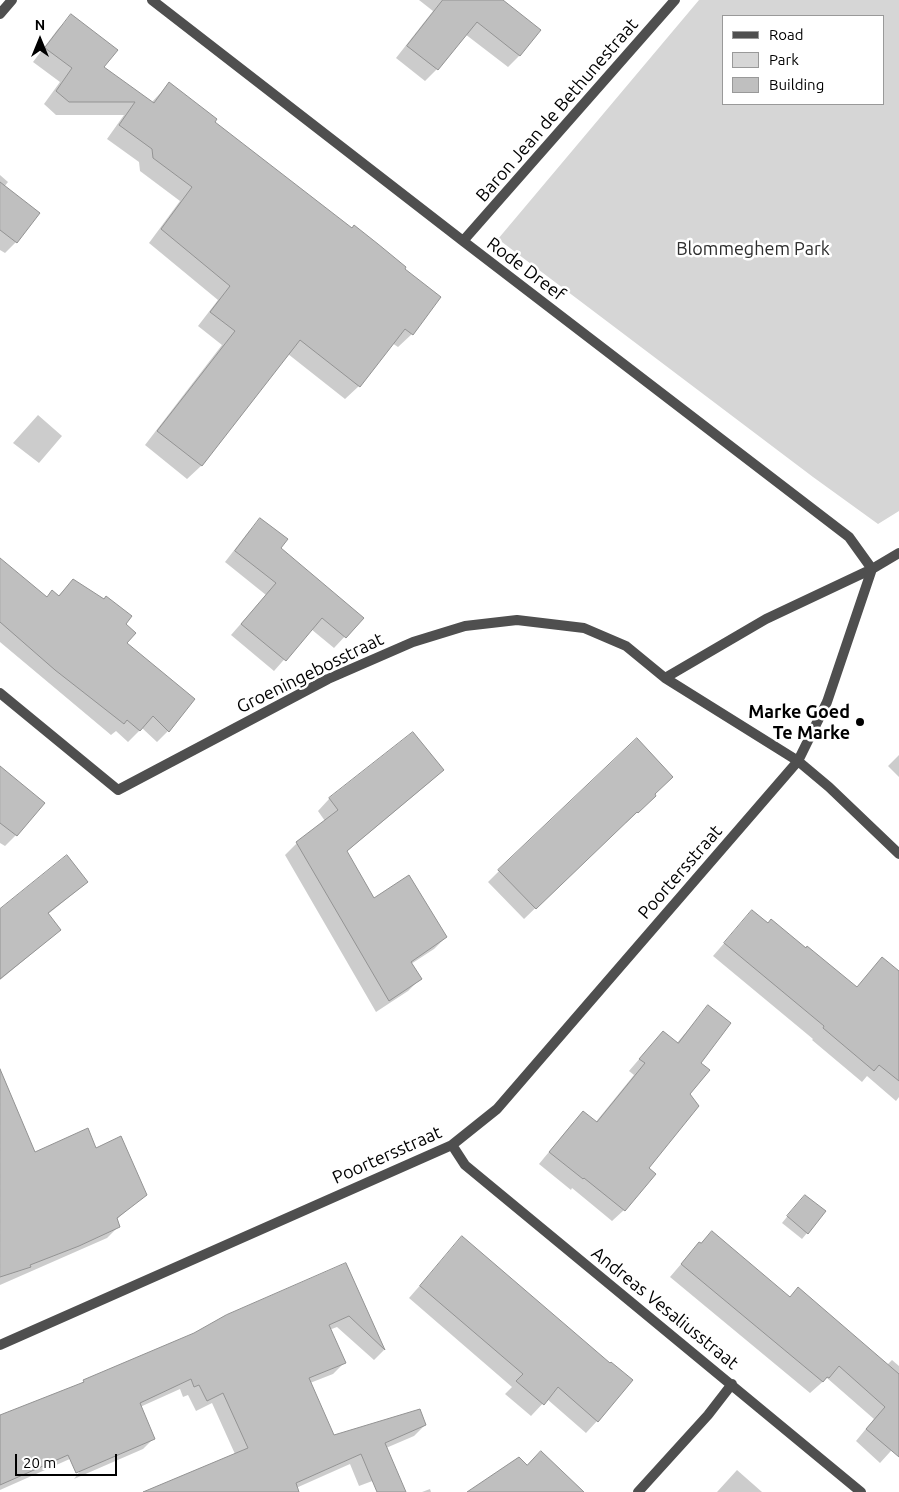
<!DOCTYPE html>
<html>
<head>
<meta charset="utf-8">
<style>
  body { margin:0 }
  #map { position:relative; width:899px; height:1492px; overflow:hidden; background:#fff; font-family:Ubuntu,sans-serif }
  canvas { display:block }
  .legend { position:absolute; left:722px; top:15px; width:162px; height:90px; box-sizing:border-box; background:#fff; border:1px solid #999; margin:0; padding:6px 9px; list-style:none; font-size:15px; color:#000 }
  .legend li { display:flex; align-items:center; gap:10px; height:25px }
  .legend b { width:25px; border:1px solid #999 }
  .north { position:absolute; left:15px; top:15px; width:50px; height:50px; -webkit-text-stroke:4px #fff; paint-order:stroke; rotate:0deg; font-size:14px; font-weight:700; line-height:20px; text-align:center; color:#000 }
  .north::after { content:''; display:block; margin:auto; width:18px; height:22px; background:#000; clip-path:polygon(50% 0,100% 100%,50% 72%,0 100%) }
  .scale { position:absolute; left:15px; top:1454px; width:102px; height:22px; box-sizing:border-box; border:2px solid #000; border-top:0; padding-left:6px; font-size:15px; line-height:18px; white-space:nowrap; color:#000; -webkit-text-stroke:4px #fff; paint-order:stroke }
</style>
</head>
<body>
<div id="map">
<canvas width="899" height="1492"></canvas>
<ul class="legend">
<li><b style="height:6px;background:#4f4f4f"></b>Road</li>
<li><b style="height:14px;background:#d6d6d6"></b>Park</li>
<li><b style="height:14px;background:#bfbfbf"></b>Building</li>
</ul>
<div class="north">N</div>
<div class="scale">20 m</div>
</div>
<script>
const g = document.querySelector('canvas').getContext('2d');
g.lineJoin = 'round';
function fill(path, color) {
  g.fillStyle = color;
  g.fill(path, 'evenodd');
}
function stroke(path, color, width, dash) {
  g.strokeStyle = color;
  g.lineWidth = width;
  g.lineCap = dash ? 'butt' : 'round';
  g.setLineDash(dash || []);
  g.stroke(path);
}
function label(font, color, halo, rows, align = 'center') {
  g.font = font + ' Ubuntu,sans-serif';
  g.lineWidth = 5;
  g.setLineDash([]);
  g.textBaseline = 'middle';
  g.strokeStyle = halo;
  g.fillStyle = color;
  for (const [text, x, y, turn = 0] of rows) {
    g.save();
    g.translate(x, y);
    g.rotate((+turn || 0) * Math.PI / 180);
    g.textAlign = isNaN(turn) ? turn : align;
    if (halo) g.strokeText(text, 0, 0);
    g.fillText(text, 0, 0);
    g.restore();
  }
}
fill(new Path2D(`
  M 699,0 L 899,0 L 899,511 L 878,524 L 813,477 L 498,239 ZM 723,16 L 883,16 L 883,104 L 723,104 Z`), '#d6d6d6');
fill(new Path2D(`
  M 419,0 L 501,0 L 539,30 L 519,56 L 508,67 L 465,34 L 437,69 L 425,81 L 396,58 L 433,11 Z
  M 72,15 L 102,67 L 151,103 L 169,84 L 213,122 L 439,298 L 412,334 L 398,347 L 392,343 L 359,386 L 345,399 L 288,354 L 201,466 L 187,479 L 145,445 L 222,345 L 198,326 L 218,300 L 149,243 L 180,201 L 140,171 L 139,162 L 107,139 L 124,115 L 56,115 L 44,104 L 60,82 L 33,62 L 58,29 Z
  M 0,175 L 8,182 L 4,187 L 38,213 L 16,242 L 5,253 L 0,250 Z
  M 38,415 L 62,436 L 39,463 L 13,443 Z
  M 260,520 L 279,548 L 362,618 L 334,648 L 311,629 L 274,671 L 231,635 L 266,595 L 225,562 L 249,531 Z
  M 0,560 L 46,598 L 58,596 L 73,581 L 126,643 L 194,699 L 168,731 L 157,742 L 142,728 L 128,742 L 116,731 L 111,735 L 0,642 Z
  M 413,734 L 442,770 L 430,782 L 346,852 L 374,900 L 446,937 L 434,949 L 411,964 L 420,979 L 408,991 L 376,1012 L 285,855 L 297,843 L 325,821 L 318,811 L 329,799 Z
  M 899,755 L 899,777 L 888,766 Z
  M 0,767 L 16,835 L 5,846 L 0,843 Z
  M 653,794 L 643,807 L 626,823 L 625,822 L 524,919 L 488,882 L 499,871 Z
  M 86,882 L 74,893 L 47,915 L 59,930 L 47,941 L 0,980 L 0,911 Z
  M 752,911 L 856,988 L 882,959 L 899,973 L 899,1097 L 896,1101 L 867,1076 L 862,1082 L 812,1040 L 813,1039 L 713,956 Z
  M 708,1007 L 688,1094 L 624,1210 L 612,1221 L 572,1188 L 571,1190 L 539,1164 L 572,1124 L 595,1123 L 634,1075 L 629,1071 L 652,1044 L 676,1044 Z
  M 0,1095 L 35,1154 L 96,1150 L 145,1194 L 116,1220 L 119,1226 L 107,1238 L 0,1285 Z
  M 799,1202 L 807,1233 L 802,1239 L 782,1223 Z
  M 699,1243 L 790,1298 L 887,1365 L 892,1360 L 899,1366 L 899,1442 L 880,1463 L 856,1441 L 874,1419 L 827,1378 L 810,1393 L 670,1277 Z
  M 451,1250 L 597,1421 L 586,1433 L 547,1399 L 531,1416 L 505,1394 L 512,1387 L 409,1298 Z
  M 346,1264 L 384,1350 L 374,1360 L 337,1327 L 329,1330 L 344,1363 L 333,1374 L 310,1383 L 333,1436 L 425,1425 L 414,1436 L 386,1448 L 383,1477 L 359,1486 L 350,1464 L 296,1488 L 298,1492 L 193,1492 L 235,1454 L 212,1403 L 196,1411 L 188,1395 L 183,1397 L 180,1389 L 140,1407 L 154,1438 L 143,1449 L 74,1479 L 99,1446 L 0,1490 L 0,1417 L 80,1385 L 84,1381 L 194,1334 Z
  M 737,1470 L 762,1492 L 717,1492 Z
  M 430,1489 L 431,1492 L 422,1492 Z`), '#0003');
const building = new Path2D(`
  M 443,0 L 503,0 L 541,30 L 520,56 L 477,22 L 438,70 L 407,46 Z
  M 71,14 L 118,50 L 104,67 L 154,103 L 169,82 L 217,119 L 215,122 L 352,228 L 354,225 L 378,244 L 406,267 L 405,269 L 441,297 L 413,335 L 405,329 L 360,387 L 300,340 L 202,466 L 157,431 L 235,331 L 210,312 L 230,286 L 161,229 L 192,187 L 153,158 L 152,149 L 119,125 L 135,102 L 69,102 L 56,91 L 72,68 L 45,48 Z
  M 0,182 L 40,213 L 17,243 L 0,230 Z
  M 260,518 L 288,539 L 281,548 L 364,618 L 346,638 L 322,618 L 286,661 L 241,624 L 276,583 L 235,551 Z
  M 0,558 L 47,597 L 52,590 L 59,596 L 73,579 L 104,599 L 106,596 L 132,616 L 126,624 L 136,633 L 127,643 L 195,699 L 169,732 L 153,716 L 140,731 L 127,720 L 124,724 L 55,670 L 0,622 Z
  M 413,732 L 444,770 L 347,851 L 374,898 L 409,875 L 447,937 L 411,962 L 422,979 L 389,1001 L 296,842 L 338,810 L 329,798 Z
  M 637,738 L 673,777 L 655,794 L 656,796 L 638,813 L 637,812 L 536,909 L 498,870 Z
  M 0,766 L 45,803 L 17,836 L 0,823 Z
  M 67,855 L 88,882 L 48,913 L 61,930 L 0,979 L 0,909 Z
  M 752,910 L 768,923 L 771,919 L 806,948 L 807,946 L 857,987 L 882,957 L 899,971 L 899,1081 L 879,1065 L 874,1071 L 823,1028 L 824,1026 L 724,943 Z
  M 708,1005 L 731,1023 L 701,1063 L 710,1070 L 690,1094 L 699,1106 L 649,1168 L 656,1174 L 625,1211 L 584,1178 L 583,1179 L 549,1152 L 583,1111 L 597,1122 L 645,1063 L 639,1059 L 663,1031 L 678,1043 Z
  M 0,1069 L 35,1152 L 88,1128 L 96,1148 L 121,1136 L 147,1195 L 117,1218 L 120,1227 L 79,1246 L 30,1265 L 31,1267 L 0,1277 Z
  M 805,1195 L 826,1211 L 808,1234 L 787,1216 Z
  M 712,1231 L 790,1297 L 798,1287 L 899,1374 L 899,1457 L 866,1429 L 885,1407 L 839,1366 L 829,1378 L 827,1377 L 823,1382 L 681,1264 L 699,1242 L 701,1243 Z
  M 462,1236 L 610,1363 L 611,1362 L 633,1380 L 598,1422 L 558,1387 L 544,1405 L 516,1381 L 523,1374 L 420,1286 Z
  M 346,1263 L 385,1350 L 349,1316 L 329,1325 L 346,1363 L 309,1378 L 334,1435 L 420,1409 L 426,1425 L 385,1443 L 406,1492 L 377,1492 L 361,1454 L 296,1483 L 299,1492 L 143,1492 L 248,1448 L 223,1393 L 207,1401 L 199,1385 L 194,1387 L 191,1379 L 140,1403 L 155,1439 L 76,1473 L 68,1455 L 0,1485 L 0,1415 L 84,1382 L 83,1380 L 194,1333 L 226,1315 Z
  M 541,1451 L 584,1492 L 467,1492 L 519,1457 L 527,1465 Z`);
fill(building, '#bfbfbf');
stroke(building, '#939393', 1);
stroke(new Path2D(`
  M 152,0 L 463,241 L 849,537 L 872,569
  M 0,14 L 12,0
  M 463,241 L 675,0
  M 665,678 L 766,619 L 872,569 L 899,553
  M 0,693 L 118,790 L 328,679 L 413,642 L 465,626 L 517,620 L 584,628 L 626,646 L 665,678 L 798,761 L 829,787 L 899,854
  M 452,1145 L 465,1165 L 861,1492
  M 0,1345 L 452,1145 L 497,1109 L 798,761 L 827,702 L 872,569
  M 638,1492 L 708,1415 L 732,1384`), '#4f4f4f', 10);
for (const [x, y, r, color] of [
  [860,722,5,"#000"]
]) {
  const dot = new Path2D();
  dot.arc(x, y, r, 0, 2 * Math.PI);
  g.fillStyle = color;
  g.fill(dot);
  stroke(dot, '#fff', 2);
}
label('18px', '#000', '#fff', [
  ["Baron Jean de Bethunestraat",557,110,-49],
  ["Rode Dreef",526,269,37],
  ["Groeningebosstraat",310,673,-26],
  ["Poortersstraat",680,872,-49],
  ["Poortersstraat",387,1155,-24],
  ["Andreas Vesaliusstraat",665,1308,39]
]);
label('18px', '#2d2d2d', '#fff', [
  ["Blommeghem Park",753,249]
]);
label('bold 18px', '#000', '#fff', [
  ["Marke Goed",850,712],
  ["Te Marke",850,733]
], 'right');
</script>
</body>
</html>
